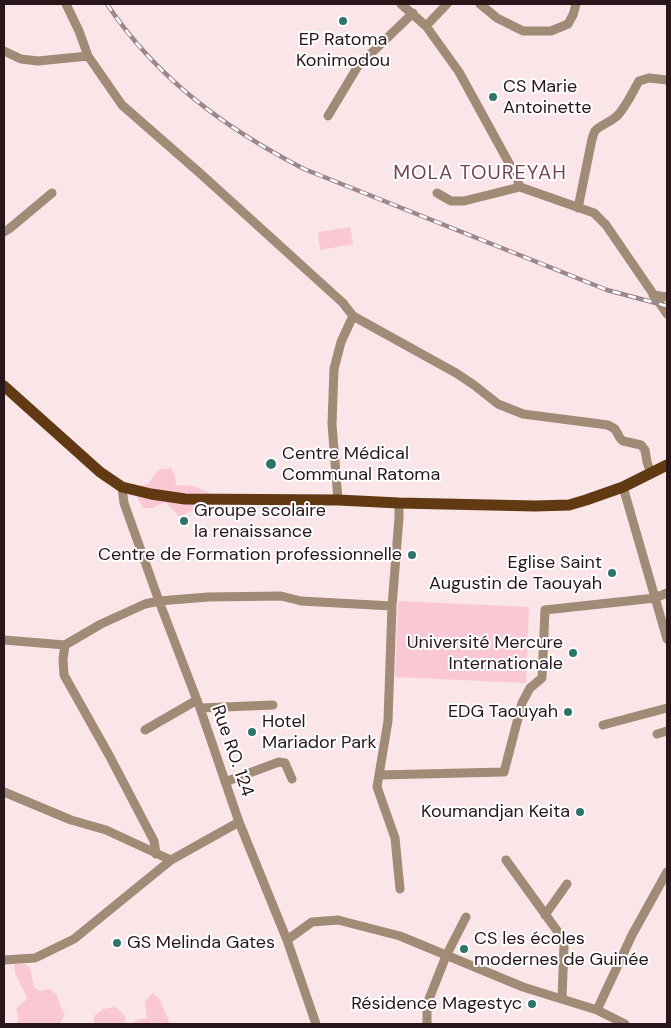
<!DOCTYPE html>
<html>
<head>
<meta charset="utf-8">
<style>
  body { margin:0 }
  #map { position:relative; width:671px; height:1028px; overflow:hidden; background:#fae5e9; font-family:"DM Sans",sans-serif }
  canvas { display:block }
  .frame { position:absolute; inset:0; border:5px solid #29161b; pointer-events:none }
</style>
</head>
<body>
<div id="map">
<canvas width="671" height="1028"></canvas>
<div class="frame"></div>
</div>
<script>
const g = document.querySelector('canvas').getContext('2d');
g.lineJoin = 'round';
function fill(path, color) {
  g.fillStyle = color;
  g.fill(path, 'evenodd');
}
function stroke(path, color, width, dash) {
  g.strokeStyle = color;
  g.lineWidth = width;
  g.lineCap = dash ? 'butt' : 'round';
  g.setLineDash(dash || []);
  g.stroke(path);
}
function label(font, color, halo, rows, align = 'center') {
  g.font = font + ' "DM Sans",sans-serif';
  g.lineWidth = 4;
  g.setLineDash([]);
  g.textBaseline = 'middle';
  g.strokeStyle = halo;
  g.fillStyle = color;
  for (const [text, x, y, turn = 0] of rows) {
    g.save();
    g.translate(x, y);
    g.rotate((+turn || 0) * Math.PI / 180);
    g.textAlign = isNaN(turn) ? turn : align;
    if (halo) g.strokeText(text, 0, 0);
    g.fillText(text, 0, 0);
    g.restore();
  }
}
fill(new Path2D(`
  M 350,227 L 353,244 L 320,250 L 318,232 Z
  M 171,468 L 175,476 L 176,485 L 193,486 L 213,494 L 214,501 L 214,512 L 208,515 L 191,511 L 180,517 L 165,502 L 152,508 L 143,508 L 136,495 L 138,486 L 148,484 L 158,470 Z
  M 398,601 L 529,607 L 526,683 L 395,677 Z
  M 14,964 L 25,964 L 30,967 L 34,987 L 39,991 L 49,989 L 57,995 L 61,1008 L 65,1014 L 60,1023 L 57,1024 L 17,1024 L 18,1018 L 16,1008 L 25,1001 L 27,997 L 15,973 Z
  M 153,993 L 160,1000 L 170,1024 L 132,1024 L 139,1019 L 147,1018 L 145,1001 Z
  M 116,1007 L 126,1017 L 124,1024 L 94,1024 L 94,1016 L 103,1009 Z`), '#fac8d4');
stroke(new Path2D(`
  M 66,4 L 79,31 L 88,56 L 122,105 L 202,175 L 343,303 L 353,316 L 456,373 L 474,385 L 498,404 L 523,414 L 608,425 L 615,429 L 620,438 L 623,441 L 641,445 L 645,450 L 647,462 L 651,473
  M 401,4 L 426,26 L 459,72 L 515,174 L 520,187 L 594,213 L 606,225 L 667,314
  M 480,4 L 497,18 L 523,31 L 551,31 L 568,24 L 573,15 L 576,4
  M 426,26 L 447,4
  M 4,51 L 21,59 L 38,61 L 88,56
  M 328,116 L 358,66 L 413,13
  M 437,193 L 451,201 L 464,201 L 520,187
  M 578,208 L 592,139 C 593,137 593,134 595,131 C 599,126 611,122 618,115 C 627,105 632,93 639,81 L 649,78 L 667,80
  M 4,232 L 9,229 L 52,193
  M 653,295 L 667,297
  M 122,487 L 124,503 L 159,601 L 200,708 L 239,822 L 287,940 L 316,1024
  M 623,487 L 667,639
  M 338,500 L 332,424 L 334,369 L 341,342 L 353,316
  M 399,503 L 399,518 L 392,606 L 388,721 L 379,775 L 504,772 L 522,703 L 530,688 L 542,678 L 545,610 L 655,598 L 667,593
  M 4,640 L 65,645
  M 200,708 L 273,705
  M 603,725 L 667,708
  M 145,730 L 197,700
  M 657,734 L 667,731
  M 379,775 L 377,787 L 395,838 L 400,889
  M 225,782 L 279,762 L 285,763 L 292,779
  M 4,792 L 71,820 L 106,830 L 171,860
  M 156,854 L 154,841 L 109,755 L 64,675 L 63,659 L 65,645 L 101,624 L 145,604 L 159,601 L 208,597 L 281,596 L 301,601 L 392,606
  M 506,860 L 558,932 L 564,945 L 562,999
  M 545,915 L 567,884
  M 287,940 L 312,922 L 338,920 L 400,936 L 523,987 L 597,1010 L 625,1024
  M 4,960 L 35,958 L 74,939 L 171,860 L 239,822
  M 597,1010 L 632,935 L 667,872
  M 427,1024 L 427,1004 L 446,956 L 466,917`), '#a18a76', 9);
stroke(new Path2D(`
  M 4,386 L 100,472 L 122,487 L 151,494 L 185,499 L 338,500 L 399,503 L 535,506 L 569,505 L 586,500 L 623,487 L 667,465`), '#613a13', 11);
const rail = new Path2D(`
  M 107,4 C 157,79 225,128 304,169 L 607,290 L 667,306`);
stroke(rail, '#9c888c', 4.5);
stroke(rail, '#fff', 2.5, [8]);
for (const [x, y, r, color] of [
  [343,21,5,"#2e746a"],
  [493,97,5,"#2e746a"],
  [271,464,6,"#2e746a"],
  [184,521,5,"#2e746a"],
  [412,555,5,"#2e746a"],
  [612,573,5,"#2e746a"],
  [573,653,5,"#2e746a"],
  [568,712,5,"#2e746a"],
  [252,732,5,"#2e746a"],
  [580,812,5,"#2e746a"],
  [117,943,5,"#2e746a"],
  [464,949,5,"#2e746a"],
  [532,1004,5,"#2e746a"]
]) {
  const dot = new Path2D();
  dot.arc(x, y, r, 0, 2 * Math.PI);
  g.fillStyle = color;
  g.fill(dot);
  stroke(dot, '#fff', 2);
}
label('18px', '#29161b', '#fff', [
  ["EP Ratoma",343,40,"center"],
  ["Konimodou",343,61,"center"],
  ["CS Marie",503,87],
  ["Antoinette",503,108],
  ["Centre Médical",282,454],
  ["Communal Ratoma",282,475],
  ["Groupe scolaire",194,511],
  ["la renaissance",194,532],
  ["Centre de Formation professionnelle",402,555,"right"],
  ["Eglise Saint",602,563,"right"],
  ["Augustin de Taouyah",602,584,"right"],
  ["Université Mercure",563,643,"right"],
  ["Internationale",563,664,"right"],
  ["EDG Taouyah",558,712,"right"],
  ["Hotel",262,722],
  ["Mariador Park",262,743],
  ["Koumandjan Keita",570,812,"right"],
  ["CS les écoles",474,939],
  ["modernes de Guinée",474,960],
  ["GS Melinda Gates",127,943],
  ["Résidence Magestyc",522,1004,"right"]
], 'left');
label('18px', '#29161b', '#fff', [
  ["Rue RO. 124",232,751,71]
]);
g.letterSpacing = '1px';
label('20px', '#724753', '#fff', [
  ["MOLA TOUREYAH",480,174]
]);
g.letterSpacing = '0px';
</script>
</body>
</html>
